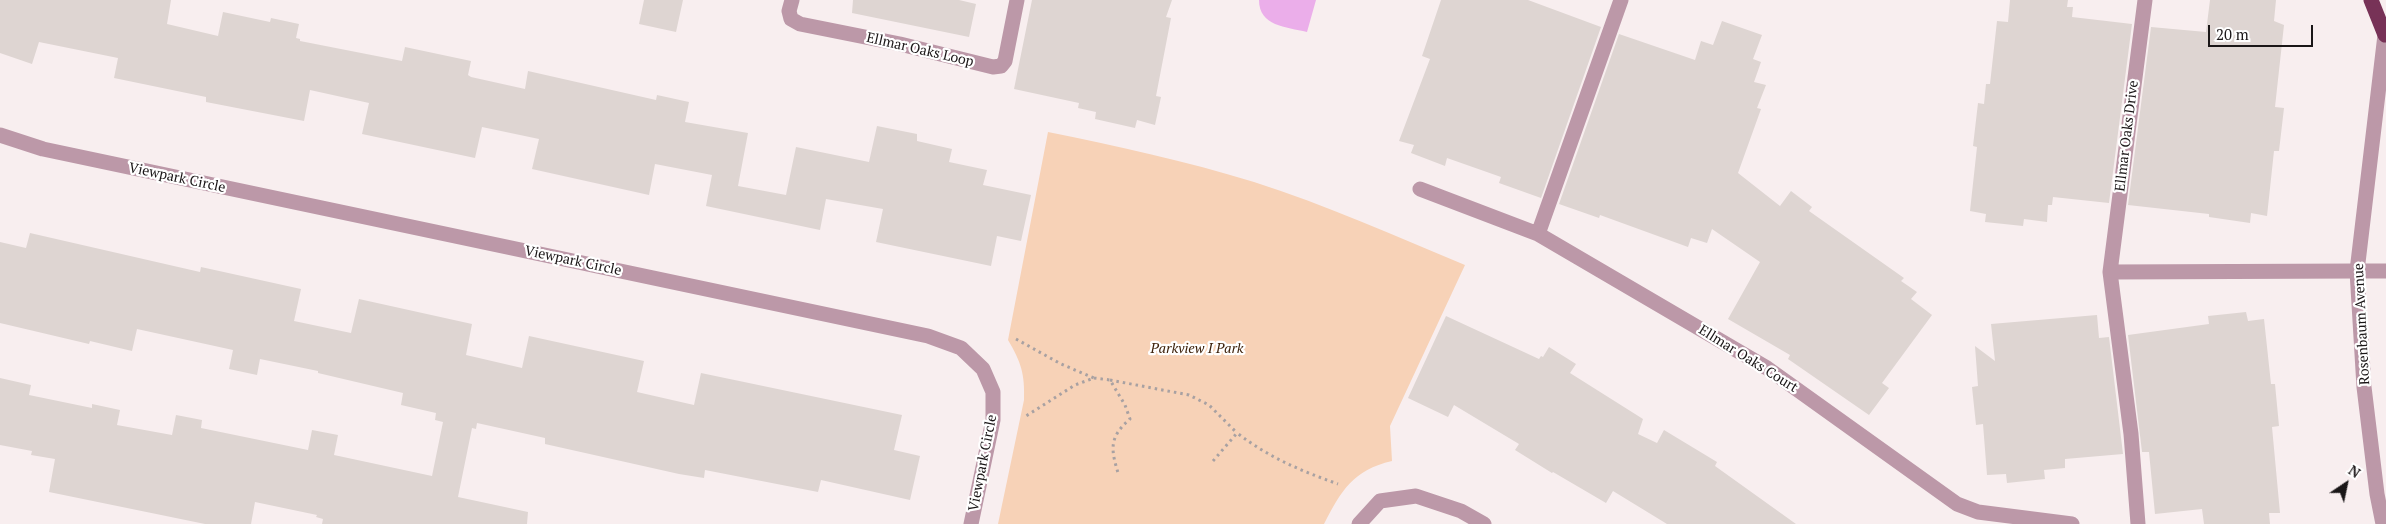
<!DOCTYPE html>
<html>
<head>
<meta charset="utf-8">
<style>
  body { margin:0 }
  #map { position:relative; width:2386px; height:524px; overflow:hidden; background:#f8eeef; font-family:"PT Serif",serif }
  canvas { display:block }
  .north { position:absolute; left:2321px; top:459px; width:50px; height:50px; -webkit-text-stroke:4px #fff; paint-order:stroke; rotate:34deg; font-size:14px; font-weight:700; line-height:20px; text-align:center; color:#1a1617 }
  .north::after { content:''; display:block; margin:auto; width:18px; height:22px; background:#1a1617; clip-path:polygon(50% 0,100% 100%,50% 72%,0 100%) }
  .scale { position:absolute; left:2208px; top:25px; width:105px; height:22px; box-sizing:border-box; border:2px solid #1a1617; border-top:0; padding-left:6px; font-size:15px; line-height:18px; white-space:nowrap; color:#1a1617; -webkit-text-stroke:4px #fff; paint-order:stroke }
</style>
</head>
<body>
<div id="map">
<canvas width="2386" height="524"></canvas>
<div class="north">N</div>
<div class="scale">20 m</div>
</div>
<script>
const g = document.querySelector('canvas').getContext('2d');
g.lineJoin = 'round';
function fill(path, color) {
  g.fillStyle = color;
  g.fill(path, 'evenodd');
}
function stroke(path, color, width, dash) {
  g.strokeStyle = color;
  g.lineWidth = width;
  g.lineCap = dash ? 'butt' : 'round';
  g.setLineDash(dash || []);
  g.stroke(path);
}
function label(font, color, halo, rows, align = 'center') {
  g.font = font + ' "PT Serif",serif';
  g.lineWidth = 4.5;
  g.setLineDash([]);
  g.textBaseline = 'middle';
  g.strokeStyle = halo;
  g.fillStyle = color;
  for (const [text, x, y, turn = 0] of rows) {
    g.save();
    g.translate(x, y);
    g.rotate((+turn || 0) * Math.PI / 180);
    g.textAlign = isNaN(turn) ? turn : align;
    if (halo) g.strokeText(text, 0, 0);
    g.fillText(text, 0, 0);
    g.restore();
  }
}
fill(new Path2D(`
  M 1048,132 C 1117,146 1186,161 1254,182 C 1326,205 1395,236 1465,265 L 1390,426 L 1392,461 C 1353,470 1341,491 1324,524 L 998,524 L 1024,400 C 1025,374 1021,362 1008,340 Z`), '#f7d2b7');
fill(new Path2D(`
  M 1259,0 L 1316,0 L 1307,32 C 1286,27 1259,26 1259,0 Z`), '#ebaeea');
fill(new Path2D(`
  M 0,0 L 171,0 L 167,24 L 218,36 L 223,12 L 270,22 L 271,18 L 299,24 L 296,38 L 300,39 L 300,41 L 402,61 L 405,47 L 471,61 L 468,75 L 471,77 L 525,89 L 528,71 L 656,100 L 657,95 L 689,102 L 685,122 L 748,133 L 738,186 L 786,195 L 796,147 L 869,162 L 877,126 L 917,134 L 917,141 L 952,149 L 949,162 L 987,170 L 983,185 L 1031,195 L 1021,241 L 997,236 L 991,266 L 876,242 L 883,209 L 826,199 L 820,230 L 706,206 L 712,175 L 655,164 L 649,195 L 532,169 L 539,139 L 482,127 L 475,158 L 362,134 L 369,103 L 310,90 L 304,121 L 206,102 L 206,97 L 114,78 L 118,58 L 39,42 L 32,64 L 0,53 Z
  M 644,0 L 683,0 L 676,32 L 639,24 Z
  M 853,0 L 959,0 L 976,4 L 969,37 L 852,13 Z
  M 1032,0 L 1172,0 L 1166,17 L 1171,18 L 1156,96 L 1161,97 L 1155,125 L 1137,120 L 1135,128 L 1095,119 L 1096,112 L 1078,108 L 1079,103 L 1014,89 Z
  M 1441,0 L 1528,0 L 1601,27 L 1541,198 L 1499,183 L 1501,177 L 1447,158 L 1445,166 L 1411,153 L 1414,145 L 1399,141 L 1430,59 L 1422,56 Z
  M 2010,0 L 2068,0 L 2067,7 L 2073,7 L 2072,17 L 2132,24 L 2109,203 L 2053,197 L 2052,205 L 2048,205 L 2047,222 L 2024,219 L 2023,226 L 1985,222 L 1986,214 L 1970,211 L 1977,147 L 1973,146 L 1978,103 L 1984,104 L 1986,84 L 1990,84 L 1997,21 L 2008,22 Z
  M 2210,0 L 2276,0 L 2274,21 L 2284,25 L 2275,107 L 2284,108 L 2279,151 L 2274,151 L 2267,216 L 2251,213 L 2250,223 L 2209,217 L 2209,214 L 2128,205 L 2151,27 L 2206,32 Z
  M 1722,21 L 1762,35 L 1753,59 L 1761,62 L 1754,82 L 1766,85 L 1757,108 L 1761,109 L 1738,173 L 1780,206 L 1791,191 L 1812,207 L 1809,211 L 1904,278 L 1901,281 L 1917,292 L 1911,299 L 1932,315 L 1882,383 L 1889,388 L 1869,415 L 1788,359 L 1790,355 L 1728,319 L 1760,262 L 1712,229 L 1707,243 L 1691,238 L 1688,247 L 1600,215 L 1599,218 L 1559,204 L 1619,34 L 1695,60 L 1701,41 L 1713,45 Z
  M 30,233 L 200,272 L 201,267 L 301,289 L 294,321 L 351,333 L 359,299 L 472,324 L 466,355 L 522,368 L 529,336 L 644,361 L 637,392 L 694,405 L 701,373 L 902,415 L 894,450 L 920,456 L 910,500 L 821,480 L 818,492 L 705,470 L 704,478 L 679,474 L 545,444 L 545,438 L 477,423 L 476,429 L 472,428 L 458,497 L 528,512 L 527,524 L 322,524 L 323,519 L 316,517 L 317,515 L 255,502 L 251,524 L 205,524 L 49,492 L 55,459 L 31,455 L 32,451 L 0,445 L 0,378 L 31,385 L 29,395 L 92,408 L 92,404 L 120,410 L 117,425 L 172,435 L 176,415 L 202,420 L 201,428 L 308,450 L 312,430 L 338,435 L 334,455 L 432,476 L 443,422 L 435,420 L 436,413 L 401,405 L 403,393 L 318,373 L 318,371 L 260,359 L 257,375 L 229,369 L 233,350 L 137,329 L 132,351 L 90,341 L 89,344 L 0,323 L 0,242 L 26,248 Z
  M 2246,312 L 2248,321 L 2264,319 L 2271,384 L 2275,384 L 2279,426 L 2272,427 L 2280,513 L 2269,513 L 2270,524 L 2204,524 L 2202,509 L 2155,514 L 2149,452 L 2142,452 L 2128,335 L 2209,324 L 2208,316 Z
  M 2097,315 L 2099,338 L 2109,337 L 2123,454 L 2065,459 L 2065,468 L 2044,470 L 2045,479 L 2007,483 L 2006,474 L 1987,475 L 1983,424 L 1976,425 L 1972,387 L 1978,386 L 1975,346 L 1995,361 L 1991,324 Z
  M 1446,316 L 1539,359 L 1541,356 L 1543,357 L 1549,347 L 1576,364 L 1570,373 L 1643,419 L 1638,434 L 1657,443 L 1664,430 L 1717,462 L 1715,466 L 1796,524 L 1667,524 L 1613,491 L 1606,503 L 1553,472 L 1552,473 L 1515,450 L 1519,444 L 1454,405 L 1448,417 L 1408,398 Z`), '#ded5d2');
stroke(new Path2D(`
  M 1016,339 L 1061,364 L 1094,378 L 1075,385 L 1026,416
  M 1094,378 L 1110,380 L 1125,405 L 1130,419 C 1108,438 1111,450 1119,476
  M 1110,380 L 1189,395 L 1209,405 L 1237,433
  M 1213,461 L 1237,433 C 1270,458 1299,470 1338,484`), '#a8a1a2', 3, [2.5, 4]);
stroke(new Path2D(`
  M 792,0 L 789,11 L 791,19 L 800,24 L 900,44 L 993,67 L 1001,66 L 1005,61 L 1017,0
  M 1420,189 L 1538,234 L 1767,368 L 1957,504 L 1978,512 L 2072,524
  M 1538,234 L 1621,0
  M 2110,272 L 2357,271
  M 2138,524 L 2131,434 L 2110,272 L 2145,0`), '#bc98a8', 15);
stroke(new Path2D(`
  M 0,135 L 43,149 L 928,336 L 961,348 L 983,369 L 993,392 L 993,420 L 971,524
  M 2357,271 L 2386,271
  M 1359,524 L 1380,501 L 1416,496 L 1461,511 L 1484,524
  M 2383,524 L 2377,494 L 2364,387 L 2357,271 L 2385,35`), '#bc98a8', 15);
stroke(new Path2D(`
  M 2371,0 L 2385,35`), '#773257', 15);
label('14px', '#1a1617', '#fff', [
  ["Ellmar Oaks Loop",920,50,13],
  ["Ellmar Oaks Drive",2127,136,-83],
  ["Viewpark Circle",177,178,12],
  ["Viewpark Circle",573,261,12],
  ["Rosenbaum Avenue",2362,324,-93],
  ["Ellmar Oaks Court",1748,359,32],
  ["Viewpark Circle",983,463,-79]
]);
label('italic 14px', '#3d210a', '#fff', [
  ["Parkview I Park",1197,349]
]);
</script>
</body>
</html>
